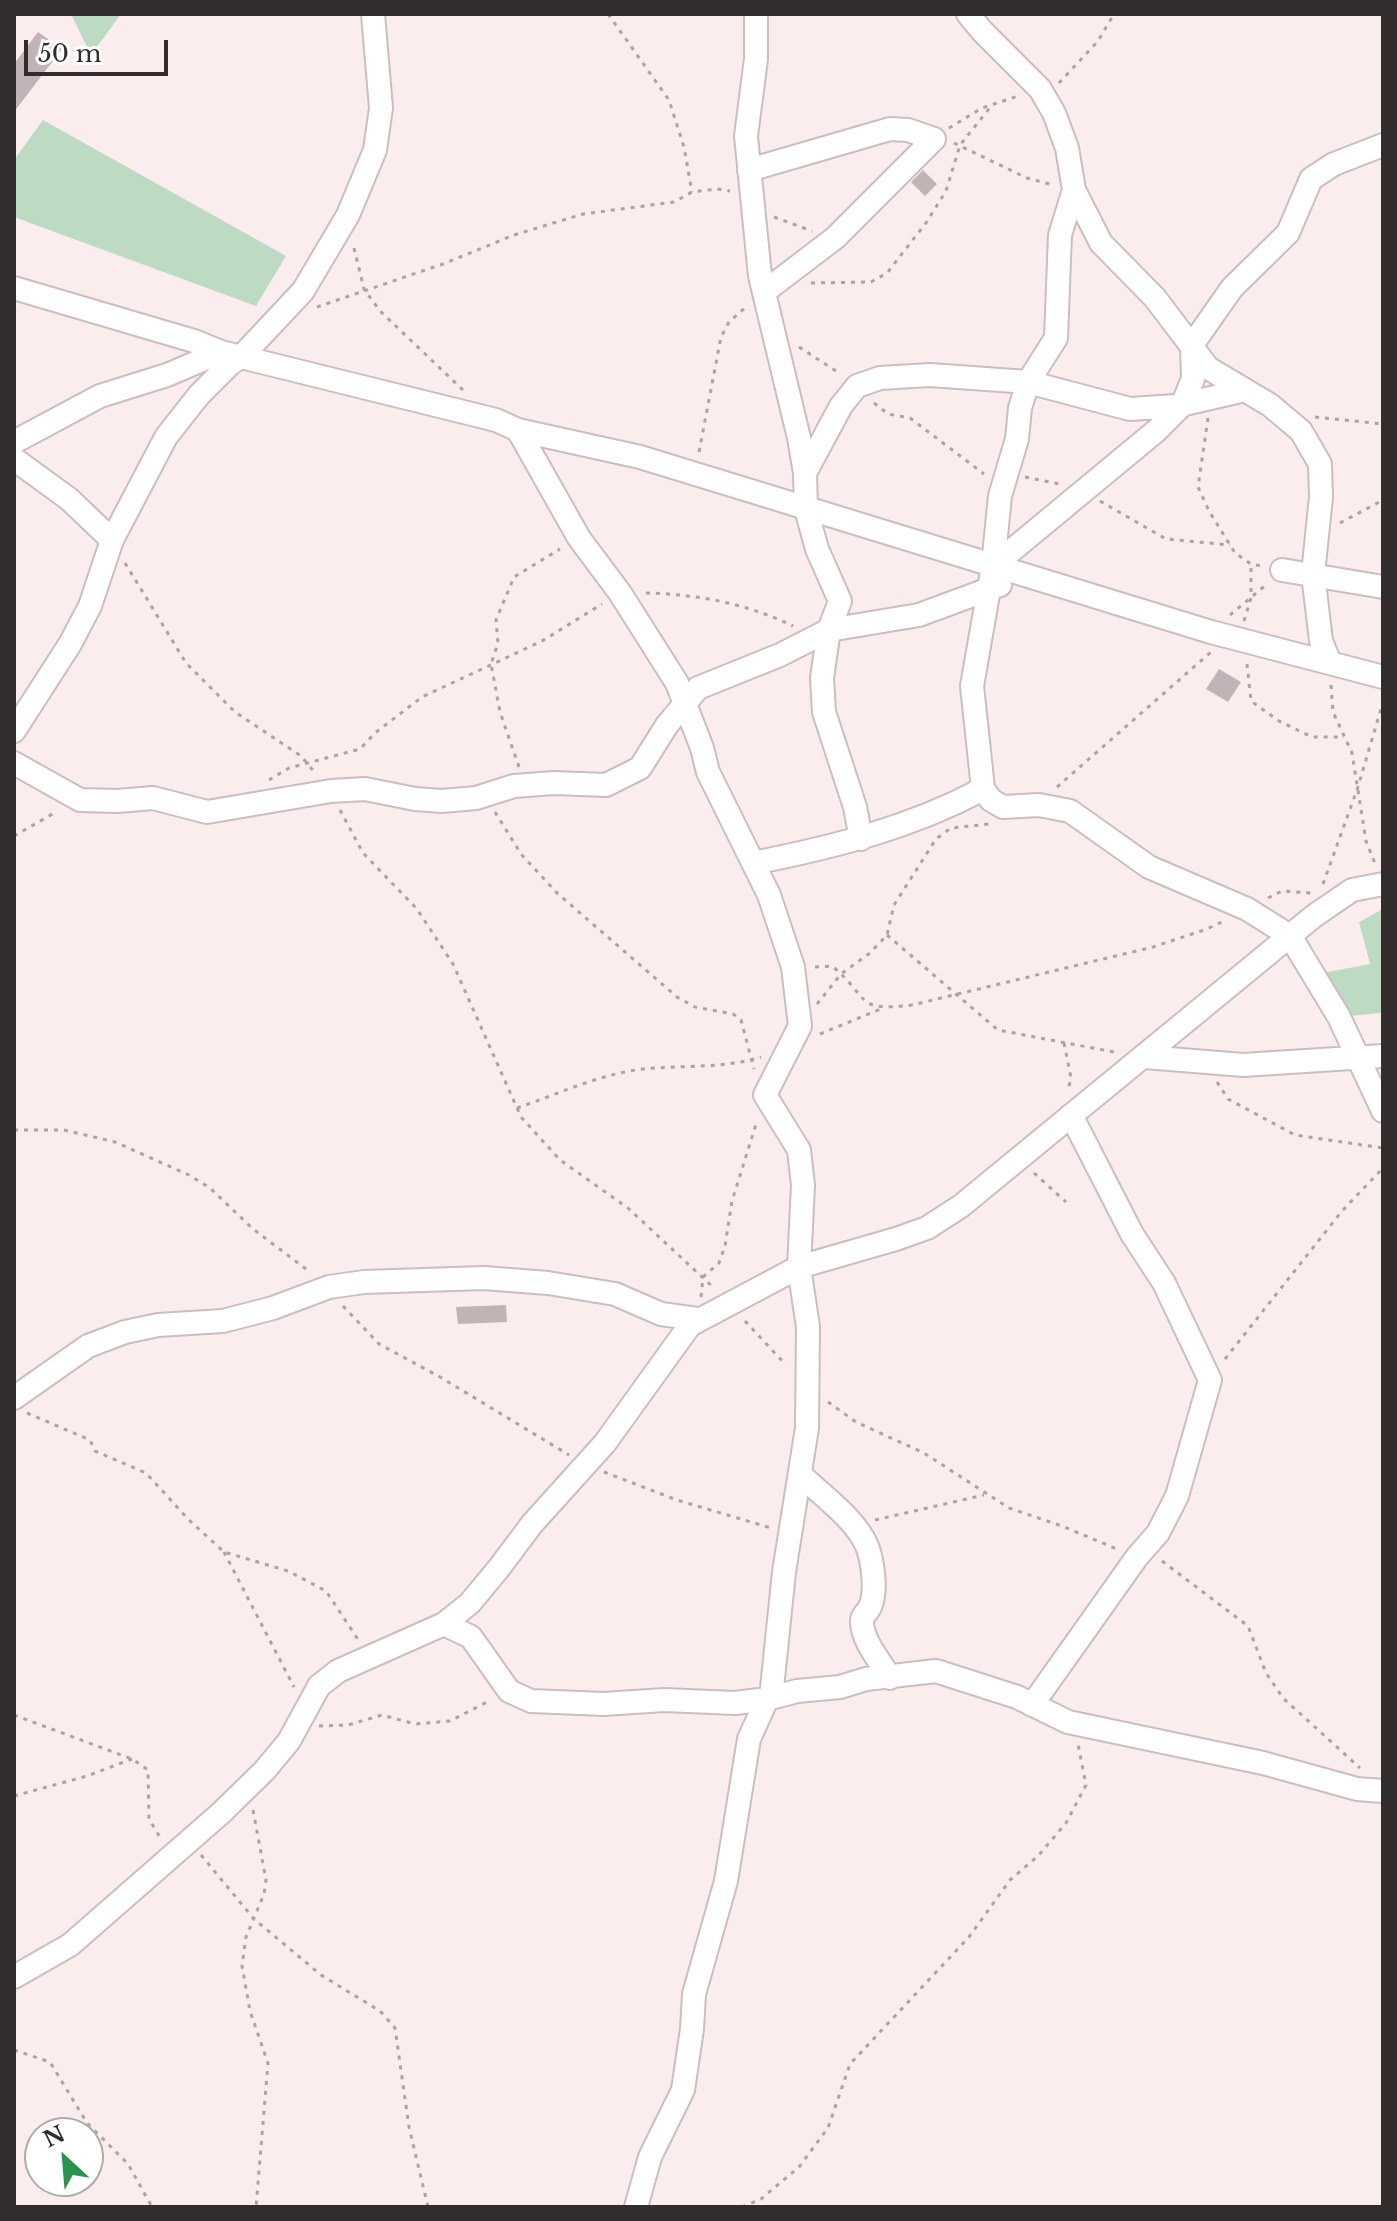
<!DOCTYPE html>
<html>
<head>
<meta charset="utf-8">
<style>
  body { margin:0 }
  #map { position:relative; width:1397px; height:2221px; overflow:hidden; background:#fbecee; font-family:"Libre Baskerville",serif }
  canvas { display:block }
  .frame { position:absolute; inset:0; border:16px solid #322c2d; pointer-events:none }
  .north { position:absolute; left:24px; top:2117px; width:80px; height:80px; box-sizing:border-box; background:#fff; border:2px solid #adabab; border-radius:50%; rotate:334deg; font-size:22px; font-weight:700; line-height:32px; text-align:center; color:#322c2d }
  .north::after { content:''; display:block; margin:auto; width:28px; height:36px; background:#28954d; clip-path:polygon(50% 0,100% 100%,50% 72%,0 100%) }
  .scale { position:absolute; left:24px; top:40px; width:144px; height:36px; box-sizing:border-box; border:4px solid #322c2d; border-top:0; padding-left:10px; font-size:24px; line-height:28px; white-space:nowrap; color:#322c2d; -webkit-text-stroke:6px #fff; paint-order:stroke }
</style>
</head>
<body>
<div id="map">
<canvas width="1397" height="2221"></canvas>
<div class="frame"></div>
<div class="north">N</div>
<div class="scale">50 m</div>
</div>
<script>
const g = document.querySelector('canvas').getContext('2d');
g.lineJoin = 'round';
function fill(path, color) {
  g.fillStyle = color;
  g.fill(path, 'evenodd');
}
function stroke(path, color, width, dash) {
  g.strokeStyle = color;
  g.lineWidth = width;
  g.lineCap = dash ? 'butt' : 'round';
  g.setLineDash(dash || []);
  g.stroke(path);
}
fill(new Path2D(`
  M 71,14 L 121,14 L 91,55 Z
  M 43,120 L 286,256 L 256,306 L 14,217 L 14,160 Z
  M 1383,909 L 1383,1008 L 1380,1013 L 1339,1017 L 1313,975 L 1370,964 L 1359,922 Z`), '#bddac2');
fill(new Path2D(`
  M 38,32 L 62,49 L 14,112 L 14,64 Z
  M 923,170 L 937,184 L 925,196 L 911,182 Z
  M 1219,669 L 1241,682 L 1228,702 L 1206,689 Z
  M 506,1305 L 507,1322 L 458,1324 L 456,1307 Z`), '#c2b3b6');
const minor = new Path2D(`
  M 756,14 L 756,59 L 746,136 L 760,276 L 799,438 L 805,473 L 806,509 L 817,549 L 840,601 L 829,630 L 822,678 L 824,712 L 855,807 L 861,839
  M 968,14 L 982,31 L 1040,89 L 1054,113 L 1067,148 L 1074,190 L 1101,243 L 1155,298 L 1208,368 L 1270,405 L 1301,431 L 1320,464 L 1321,497 L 1313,574 L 1321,641 L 1330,663
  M 749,170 L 890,129 L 908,130 L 934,139
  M 1074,190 L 1060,235 L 1056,338 L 1028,382 L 1020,408 L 1017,439 L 1000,496 L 993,566 L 972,686 L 983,789 L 991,800 L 1003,807 L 1039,805 L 1070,811 L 1149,867 L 1247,909 L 1290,936 L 1339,1017 L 1383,1111
  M 14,288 L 194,341 L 221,352 L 496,420 L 518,430 L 640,457 L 1211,632 L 1383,677
  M 764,292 L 835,238 L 934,139
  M 518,430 L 579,538 L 620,593 L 677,683 L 702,748 L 708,772 L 769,895 L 793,967 L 800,1026 L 765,1095 L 799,1150 L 803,1185 L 799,1267 L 808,1327 L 807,1428 L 784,1572 L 771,1698
  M 14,442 L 100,396 L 167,375 L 221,352
  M 14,459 L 69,499 L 112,540
  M 805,473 L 841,406 L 857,386 L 880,378 L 930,375 L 1028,382 L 1130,409 L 1176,406 L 1245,390
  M 993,566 L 1156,431 L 1182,405 L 1193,379 L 1192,345 L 1232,288 L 1288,233 L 1311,179 L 1334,164 L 1383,145
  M 1282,570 L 1383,587
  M 14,731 L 70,644 L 90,606 L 112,540 L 166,437 L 199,395 L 230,364 L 242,356 L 303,291 L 348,215 L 375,150 L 381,108 L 373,14
  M 14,763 L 80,800 L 117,801 L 153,798 L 207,812 L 331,791 L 365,789 L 415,799 L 442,801 L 476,798 L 514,786 L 554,783 L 606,785 L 640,768 L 667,725 L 698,688 L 780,655 L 829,630 L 919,615 L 1000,585
  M 753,863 C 834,847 910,828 983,789
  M 1145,1057 L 1243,1065 L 1383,1056
  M 14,1398 L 88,1346 L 125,1332 L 158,1325 L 223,1321 L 273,1308 L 329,1287 L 364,1282 L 484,1278 L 548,1283 L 615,1294 L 661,1314 L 697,1319
  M 800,1474 C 821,1495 855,1518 867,1546 C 873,1562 877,1592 870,1607 C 867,1613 861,1616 862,1623 C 863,1642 881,1662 890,1678
  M 444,1624 L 471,1637 L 509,1691 L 531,1701 L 604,1704 L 664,1700 L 735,1703 L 767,1699 L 797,1691 L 840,1687 L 866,1679 L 936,1671 L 1017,1697 L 1068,1722 L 1263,1763 L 1357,1789 L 1383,1791
  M 1032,1705 L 1137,1557 L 1158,1533 L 1177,1496 L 1210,1380 L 1164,1283 L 1132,1234 L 1071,1115
  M 14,1977 L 70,1945 L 221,1813 L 265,1770 L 289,1741 L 319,1686 L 338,1671 L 444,1624 L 470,1603 L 499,1568 L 532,1524 L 605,1443 L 690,1325 L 799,1267 L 896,1239 L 927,1228 L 961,1206 L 1314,916 L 1352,890 L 1383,884
  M 636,2207 L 650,2157 L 683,2090 L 692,2029 L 694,1994 L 726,1881 L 749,1739 L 767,1699`);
stroke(minor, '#ccbdc0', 26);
stroke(new Path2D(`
  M 608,14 L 669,100 L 684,147 L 692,192
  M 1059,83 L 1098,41 L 1114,14
  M 949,128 L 982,108 L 1018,96
  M 954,143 L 1027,178 L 1053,185
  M 774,217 L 812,231
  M 354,248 L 364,289 L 380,311 L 463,390
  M 811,283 L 871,282 L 887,273 L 926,223 L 946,191 L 960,145 L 992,105
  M 317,307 L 443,264 L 514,235 L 583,214 L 674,202 L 692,192 L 717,189 L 730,191
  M 799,347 L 839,373
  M 874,403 L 888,414 L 910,418 L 984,474
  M 1315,417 L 1383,424
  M 1208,418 L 1198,487 L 1209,511 L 1235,553 L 1251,564 L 1262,566
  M 699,452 L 721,337 L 729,322 L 746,307
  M 1025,477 L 1060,484
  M 1100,501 L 1166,539 L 1230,545
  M 1340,523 L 1383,500
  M 125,563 L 186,663 L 235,712 L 301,756 L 316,774
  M 646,593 C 697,594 748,604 793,626
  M 1230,615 L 1267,584
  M 1244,621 L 1251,598 L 1251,564
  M 1247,664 L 1251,701 L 1279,721 L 1312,737 L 1344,737
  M 1331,685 L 1333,712 L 1352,753 L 1366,841 L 1376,866
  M 519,767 L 500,712 L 491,664 L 498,643 L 496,620 L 514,577 L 560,549
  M 269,780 L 289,768 L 360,749 L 375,733 L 422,697 L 542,641 L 602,604
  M 1057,787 L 1211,652
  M 340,810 L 363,853 L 417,909 L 453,964 L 521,1117 L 560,1160 L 628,1208 L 715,1289
  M 495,812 L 521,854 L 557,893 L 677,997 L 695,1007 L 733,1014 L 741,1020 L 754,1069
  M 14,836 L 56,812
  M 1323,884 L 1358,787 L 1383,702
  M 1268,898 L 1282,891 L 1311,893
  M 887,935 L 998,1030 L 1114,1052
  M 815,967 L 832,966 C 871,998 853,1012 912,1005 L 1153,947 L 1207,929 L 1222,922
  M 817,1004 L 841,974 L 870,953 L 887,935 L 894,905 L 936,839 L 951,828 L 989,824
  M 820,1034 L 883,1008
  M 1064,1043 L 1071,1078 L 1068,1090
  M 1217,1082 L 1228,1099 L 1295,1135 L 1383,1148
  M 517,1108 C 558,1094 600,1074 643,1069 C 682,1065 722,1069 761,1057
  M 14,1130 L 64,1130 L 115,1142 L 189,1175 L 210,1188 L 253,1229 L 310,1272
  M 1034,1173 L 1066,1202
  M 701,1297 L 703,1277 L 719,1263 L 725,1246 L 732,1201 L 757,1121
  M 343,1306 L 379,1344 L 440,1377 L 569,1455
  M 745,1321 L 786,1365
  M 1225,1359 L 1342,1211 L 1383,1168
  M 828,1402 L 856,1422 L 924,1453 L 1009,1508 L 1062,1526 L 1119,1550
  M 27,1413 L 90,1440 L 95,1451 L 146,1473 L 188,1519 L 224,1552 L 288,1571 L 326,1591 L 359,1641
  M 604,1472 L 677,1500 L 771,1528
  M 875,1520 L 984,1495
  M 224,1552 L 294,1687
  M 1162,1561 L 1248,1626 L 1266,1673 L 1283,1698 L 1360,1768
  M 14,1715 L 132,1759 L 148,1770 L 149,1819 L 161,1839
  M 319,1726 L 348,1725 L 382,1715 L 415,1724 L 450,1721 L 491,1700
  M 14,1796 L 87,1776 L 132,1759
  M 253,1810 L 266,1880 L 264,1894 L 246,1937 L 242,1966 L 250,2011 L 268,2063 L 256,2207
  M 201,1855 L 254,1919 L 321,1975 L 380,2011 L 395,2028 L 409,2127 L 428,2207
  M 14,2050 L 50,2062 L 87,2123 L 128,2164 L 152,2207
  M 742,2207 L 761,2199 L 799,2167 L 828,2128 L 850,2064 L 969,1937 L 1010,1880 L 1038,1856 L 1066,1823 L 1086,1785 L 1078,1744`), '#aea2a4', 3, [4, 6]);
stroke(minor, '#fff', 22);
</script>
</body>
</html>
